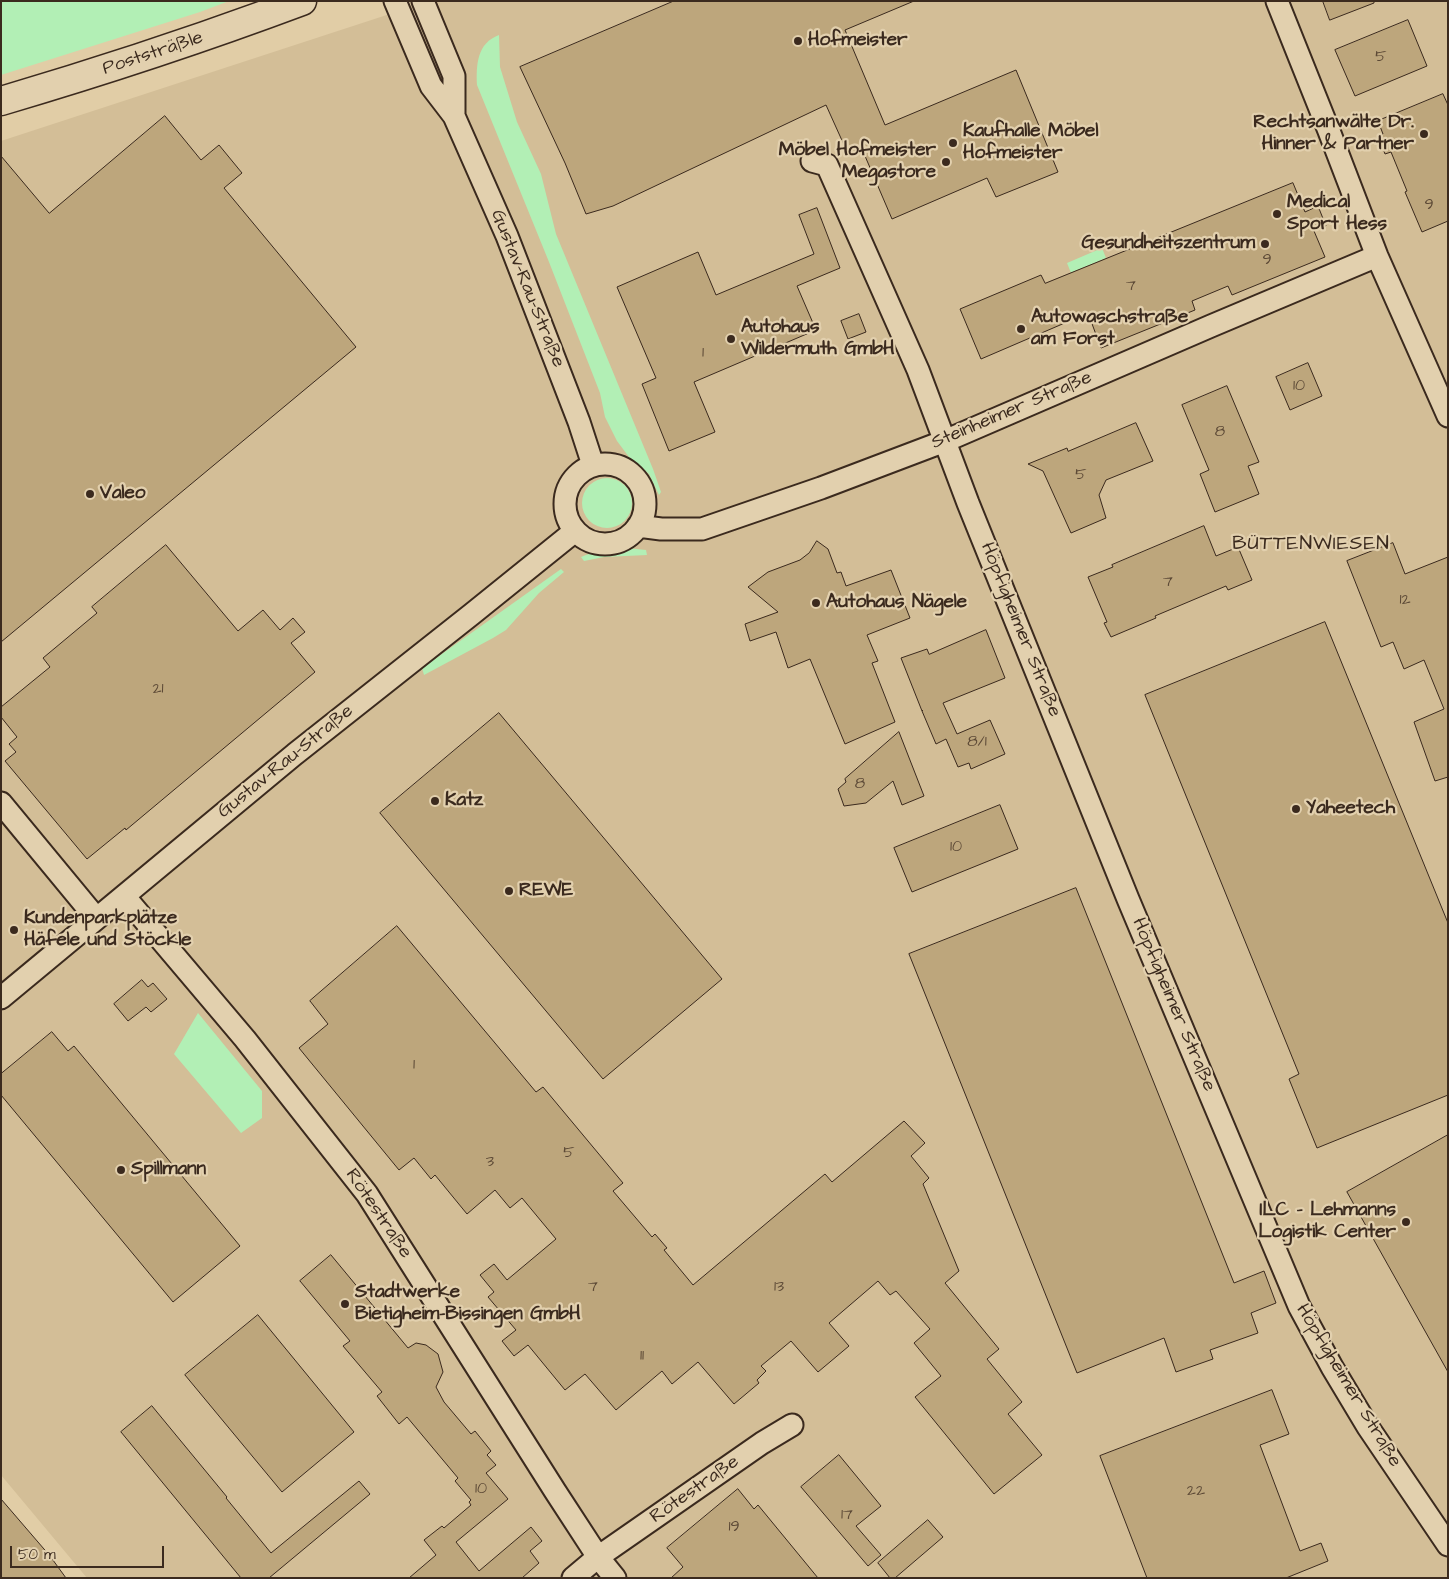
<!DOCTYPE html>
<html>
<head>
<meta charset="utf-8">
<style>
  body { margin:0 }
  #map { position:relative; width:1449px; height:1579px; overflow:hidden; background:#e1cda6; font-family:"Architects Daughter",sans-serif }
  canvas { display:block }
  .frame { position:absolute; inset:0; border:2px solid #3b2a1e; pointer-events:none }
  .scale { position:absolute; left:10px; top:1546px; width:154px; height:22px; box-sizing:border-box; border:2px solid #3b2a1e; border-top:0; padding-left:6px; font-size:15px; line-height:18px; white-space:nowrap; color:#3b2a1e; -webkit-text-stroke:4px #e2d0ae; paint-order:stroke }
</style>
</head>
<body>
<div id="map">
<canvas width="1449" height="1579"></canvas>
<div class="frame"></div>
<div class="scale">50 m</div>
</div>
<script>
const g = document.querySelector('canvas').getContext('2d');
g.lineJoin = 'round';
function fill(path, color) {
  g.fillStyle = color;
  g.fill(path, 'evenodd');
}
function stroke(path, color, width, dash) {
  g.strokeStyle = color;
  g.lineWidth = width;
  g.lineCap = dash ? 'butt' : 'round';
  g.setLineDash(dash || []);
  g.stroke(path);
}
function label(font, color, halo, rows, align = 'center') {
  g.font = font + ' "Architects Daughter",sans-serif';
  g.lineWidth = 4.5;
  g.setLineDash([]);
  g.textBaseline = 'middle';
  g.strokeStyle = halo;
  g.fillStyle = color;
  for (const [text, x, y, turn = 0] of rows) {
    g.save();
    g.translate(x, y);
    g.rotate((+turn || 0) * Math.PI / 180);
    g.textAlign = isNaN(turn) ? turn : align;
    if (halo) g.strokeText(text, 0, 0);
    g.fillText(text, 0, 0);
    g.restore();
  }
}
fill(new Path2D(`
  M 397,1 L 1448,1 L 1448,1578 L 87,1578 L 1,1475 L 1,141 L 402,10 Z`), '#d3be97');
fill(new Path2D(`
  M 1,1 L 229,1 L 200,12 L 1,75 Z
  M 499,35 L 500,67 L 517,122 L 541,174 L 556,234 L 653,469 L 661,492 L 659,495 L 649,474 L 629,457 L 617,441 L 605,417 L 600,393 L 549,262 L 477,85 C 476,65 477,43 499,35 Z
  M 1102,248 L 1106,258 L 1071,273 L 1067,263 Z
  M582 503a25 25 0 1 1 50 0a25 25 0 1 1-50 0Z
  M 627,548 L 646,550 L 647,555 L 604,557 L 584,561 L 581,557 C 596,550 612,553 627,548 Z
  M 561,569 L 564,572 L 539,593 L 506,630 L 493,638 L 424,675 L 422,668 L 425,666 Z
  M 198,1013 L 262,1091 L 262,1118 L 241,1133 L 174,1054 Z`), '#b2efb5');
const building = new Path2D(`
  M 674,1 L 914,1 L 845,30 L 885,125 L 1016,70 L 1058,172 L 996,197 L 987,178 L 892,219 L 862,149 L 849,156 L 826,105 L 613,206 L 586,214 L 565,163 L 520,67 Z
  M 1323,1 L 1374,1 L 1374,3 L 1330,20 Z
  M 1408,20 L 1427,66 L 1355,96 L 1335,50 Z
  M 1443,94 L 1448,105 L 1448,221 L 1422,232 L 1405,192 L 1407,191 L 1391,152 L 1385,154 L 1378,136 L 1383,134 L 1378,121 Z
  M 165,116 L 201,160 L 219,145 L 242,173 L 224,188 L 356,347 L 1,642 L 1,156 L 49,213 Z
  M 1293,183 L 1305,212 L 1318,206 L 1326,226 L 1314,231 L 1325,257 L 1232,295 L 1228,286 L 1192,301 L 1195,310 L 1101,348 L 1088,313 L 981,359 L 960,309 L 1041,275 L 1045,283 Z
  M 817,208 L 840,268 L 797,286 L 816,330 L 694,382 L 715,432 L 669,451 L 642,384 L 656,378 L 617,287 L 698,252 L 716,295 L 814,254 L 799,215 Z
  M 859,314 L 866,332 L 848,339 L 841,321 Z
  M 1308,363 L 1322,396 L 1290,410 L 1276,377 Z
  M 1227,386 L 1259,462 L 1248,466 L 1259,494 L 1215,512 L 1200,474 L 1209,470 L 1182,405 Z
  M 1136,423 L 1153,461 L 1106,480 L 1099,495 L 1106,518 L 1071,533 L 1043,471 L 1028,464 L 1067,448 L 1068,451 Z
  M 1204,526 L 1216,556 L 1238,547 L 1252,580 L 1228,590 L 1226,586 L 1155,616 L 1156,618 L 1111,637 L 1104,623 L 1107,622 L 1088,577 L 1113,567 L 1112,565 Z
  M 817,541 L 828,549 L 837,573 L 841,572 L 846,586 L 891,570 L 910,618 L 867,635 L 878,661 L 872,663 L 895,722 L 845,744 L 810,659 L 788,668 L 776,632 L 750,641 L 745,624 L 778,612 L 748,587 L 768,572 L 800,560 L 809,553 Z
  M 1393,543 L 1405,574 L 1448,557 L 1448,777 L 1435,781 L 1414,722 L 1444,709 L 1424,660 L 1404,669 L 1393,642 L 1381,647 L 1347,561 Z
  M 166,545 L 238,631 L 263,610 L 280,630 L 293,618 L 305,632 L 291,643 L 315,672 L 126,830 L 125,828 L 87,859 L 5,761 L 16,752 L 9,744 L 17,737 L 1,717 L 1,707 L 50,667 L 43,658 L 97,613 L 92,607 Z
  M 1325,622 L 1448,923 L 1448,1095 L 1317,1148 L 1289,1079 L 1299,1074 L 1145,695 Z
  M 986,630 L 1005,678 L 943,703 L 957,734 L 990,720 L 1005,754 L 971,769 L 969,763 L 958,767 L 946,739 L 936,744 L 922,711 L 923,710 L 922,711 L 901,658 L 927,649 L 929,654 Z
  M 499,713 L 722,979 L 603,1079 L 380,813 Z
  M 899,732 L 924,796 L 902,805 L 893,781 L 866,803 L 844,806 L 838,789 L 846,782 L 845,779 Z
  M 1000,805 L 1018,849 L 912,892 L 894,848 Z
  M 1076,888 L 1234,1283 L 1264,1271 L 1276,1303 L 1251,1313 L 1258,1333 L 1210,1350 L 1213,1359 L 1176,1372 L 1164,1338 L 1077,1373 L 909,954 Z
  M 397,926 L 536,1092 L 543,1087 L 623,1183 L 613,1191 L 652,1237 L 655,1234 L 667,1248 L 664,1250 L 693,1285 L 825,1174 L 832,1182 L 904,1121 L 925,1143 L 911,1156 L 929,1178 L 923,1184 L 959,1271 L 945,1283 L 999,1349 L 987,1359 L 1022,1402 L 1008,1414 L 1042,1455 L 994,1494 L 915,1397 L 941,1376 L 914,1343 L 930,1329 L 896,1291 L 890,1295 L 878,1281 L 829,1323 L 849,1346 L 818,1372 L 791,1341 L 761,1366 L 766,1371 L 757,1380 L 759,1383 L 734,1404 L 698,1362 L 672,1384 L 662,1371 L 616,1410 L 585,1374 L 565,1390 L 528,1345 L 514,1356 L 502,1341 L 516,1330 L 488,1297 L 494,1292 L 480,1275 L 494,1264 L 507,1280 L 556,1239 L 522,1198 L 510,1208 L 495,1190 L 467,1214 L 435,1175 L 431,1179 L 414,1158 L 399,1170 L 299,1048 L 328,1024 L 310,1001 Z
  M 142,980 L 148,987 L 153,983 L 167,999 L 151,1012 L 146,1007 L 128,1021 L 114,1004 Z
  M 52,1032 L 68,1051 L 74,1046 L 240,1246 L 173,1302 L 1,1095 L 1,1074 Z
  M 1448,1135 L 1448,1372 L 1347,1192 Z
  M 331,1255 L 408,1348 L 416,1343 L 426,1345 L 438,1354 L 443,1372 L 436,1387 L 444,1402 L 471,1434 L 475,1431 L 491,1451 L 487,1455 L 496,1465 L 486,1473 L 508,1499 L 456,1542 L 479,1571 L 531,1527 L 542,1541 L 530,1551 L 539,1563 L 522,1578 L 409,1578 L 436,1555 L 424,1540 L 442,1526 L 444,1528 L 471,1505 L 469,1502 L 471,1500 L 455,1481 L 458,1478 L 407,1417 L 399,1424 L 377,1396 L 382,1392 L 343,1346 L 350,1341 L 300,1281 Z
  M 258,1315 L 354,1432 L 282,1492 L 185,1375 Z
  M 1272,1390 L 1289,1434 L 1260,1445 L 1300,1551 L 1321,1543 L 1328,1561 L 1286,1578 L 1147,1578 L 1100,1456 Z
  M 152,1406 L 227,1497 L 226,1498 L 271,1553 L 359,1481 L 370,1494 L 269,1578 L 241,1578 L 121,1432 Z
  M 839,1455 L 881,1506 L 856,1526 L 881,1555 L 868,1566 L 801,1487 Z
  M 738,1489 L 754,1509 L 758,1505 L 818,1578 L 671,1578 L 683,1567 L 667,1548 Z
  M 1,1499 L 50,1556 L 66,1578 L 1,1578 Z
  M 928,1520 L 943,1537 L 895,1578 L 890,1578 L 878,1563 Z`);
fill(building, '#bda67c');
stroke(building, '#3b2a1e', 1);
const street = new Path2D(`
  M 395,1 L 431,86 L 454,116 L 507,236 L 579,422 L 593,465
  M 423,1 L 454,76 L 454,116
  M 1277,1 L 1329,131 L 1377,256 L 1448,416
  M 812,161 L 827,165 L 918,370 L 968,503 L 1128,899 L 1299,1306 L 1332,1367 L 1368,1427 L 1448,1545
  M565 504a40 40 0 1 1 80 0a40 40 0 1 1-80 0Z
  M 638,526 L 661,529 L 702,529 L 821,488 L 945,441 L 1211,326 L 1377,256
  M 1,803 L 96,918
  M 124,896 L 245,1039 L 367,1194 L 555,1491 L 598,1557 L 615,1578
  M 1,998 L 295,754 L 472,614 L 575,531
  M 573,1578 L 598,1557 L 762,1443 L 792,1425`);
const secondary = new Path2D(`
  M 1,101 C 103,71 203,38 302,1`);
stroke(street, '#3b2a1e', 25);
stroke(secondary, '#3b2a1e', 31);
stroke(street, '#e2d0ae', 21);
stroke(secondary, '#e2d0ae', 28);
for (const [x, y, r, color] of [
  [798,41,5,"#3b2a1e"],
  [1424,134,5,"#3b2a1e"],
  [953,143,5,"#3b2a1e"],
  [946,162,5,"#3b2a1e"],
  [1277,214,5,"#3b2a1e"],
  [1265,244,5,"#3b2a1e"],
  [1021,329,5,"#3b2a1e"],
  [731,339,5,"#3b2a1e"],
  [90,494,5,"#3b2a1e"],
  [816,603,5,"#3b2a1e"],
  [435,801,5,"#3b2a1e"],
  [1296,809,5,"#3b2a1e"],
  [509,891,5,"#3b2a1e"],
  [14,930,5,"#3b2a1e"],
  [121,1170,5,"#3b2a1e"],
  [1406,1222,5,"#3b2a1e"],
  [345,1304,5,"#3b2a1e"]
]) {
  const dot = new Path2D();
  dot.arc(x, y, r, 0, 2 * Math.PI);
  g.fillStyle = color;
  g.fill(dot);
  stroke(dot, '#e2d0ae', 2);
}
label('16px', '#5c4936', null, [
  ["5",1381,58],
  ["9",1429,206],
  ["9",1267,261],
  ["7",1131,287],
  ["1",703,354],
  ["10",1299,387],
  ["8",1220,433],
  ["5",1081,476],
  ["7",1168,583],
  ["12",1405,601],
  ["21",158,690],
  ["8/1",977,743],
  ["8",860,785],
  ["10",956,848],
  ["1",414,1066],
  ["5",569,1154],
  ["3",490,1163],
  ["7",593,1288],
  ["13",779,1288],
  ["11",642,1357],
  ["10",481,1490],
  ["22",1196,1492],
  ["17",847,1516],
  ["19",734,1528]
]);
label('bold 19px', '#3b2a1e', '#e2d0ae', [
  ["Hofmeister",808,41],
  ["Rechtsanwälte Dr.",1414,123,"right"],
  ["Hinner & Partner",1414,145,"right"],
  ["Kaufhalle Möbel",963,132],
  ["Hofmeister",963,154],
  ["Möbel Hofmeister",936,151,"right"],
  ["Megastore",936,173,"right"],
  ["Medical",1287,203],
  ["Sport Hess",1287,225],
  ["Gesundheitszentrum",1255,244,"right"],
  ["Autowaschstraße",1031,318],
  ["am Forst",1031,340],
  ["Autohaus",741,328],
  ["Wildermuth GmbH",741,350],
  ["Valeo",100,494],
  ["Autohaus Nägele",826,603],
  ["Katz",445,801],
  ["Yaheetech",1306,809],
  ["REWE",519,891],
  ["Kundenparkplätze",24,919],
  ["Häfele und Stöckle",24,941],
  ["Spillmann",131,1170],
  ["ILC - Lehmanns",1396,1211,"right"],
  ["Logistik Center",1396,1233,"right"],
  ["Stadtwerke",355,1293],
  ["Bietigheim-Bissingen GmbH",355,1315]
], 'left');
label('19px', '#3b2a1e', '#e2d0ae', [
  ["Poststräßle",153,54,-18],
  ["Gustav-Rau-Straße",527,289,68],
  ["Steinheimer Straße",1012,411,-23],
  ["Höpfigheimer Straße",1020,630,68],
  ["Gustav-Rau-Straße",286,762,-39],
  ["Höpfigheimer Straße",1173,1005,67],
  ["Rötestraße",378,1214,56],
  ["Höpfigheimer Straße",1348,1386,59],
  ["Rötestraße",695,1490,-35]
]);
g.letterSpacing = '1px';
label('20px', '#3b2a1e', '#e2d0ae', [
  ["BÜTTENWIESEN",1311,545]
]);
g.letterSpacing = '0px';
</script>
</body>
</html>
